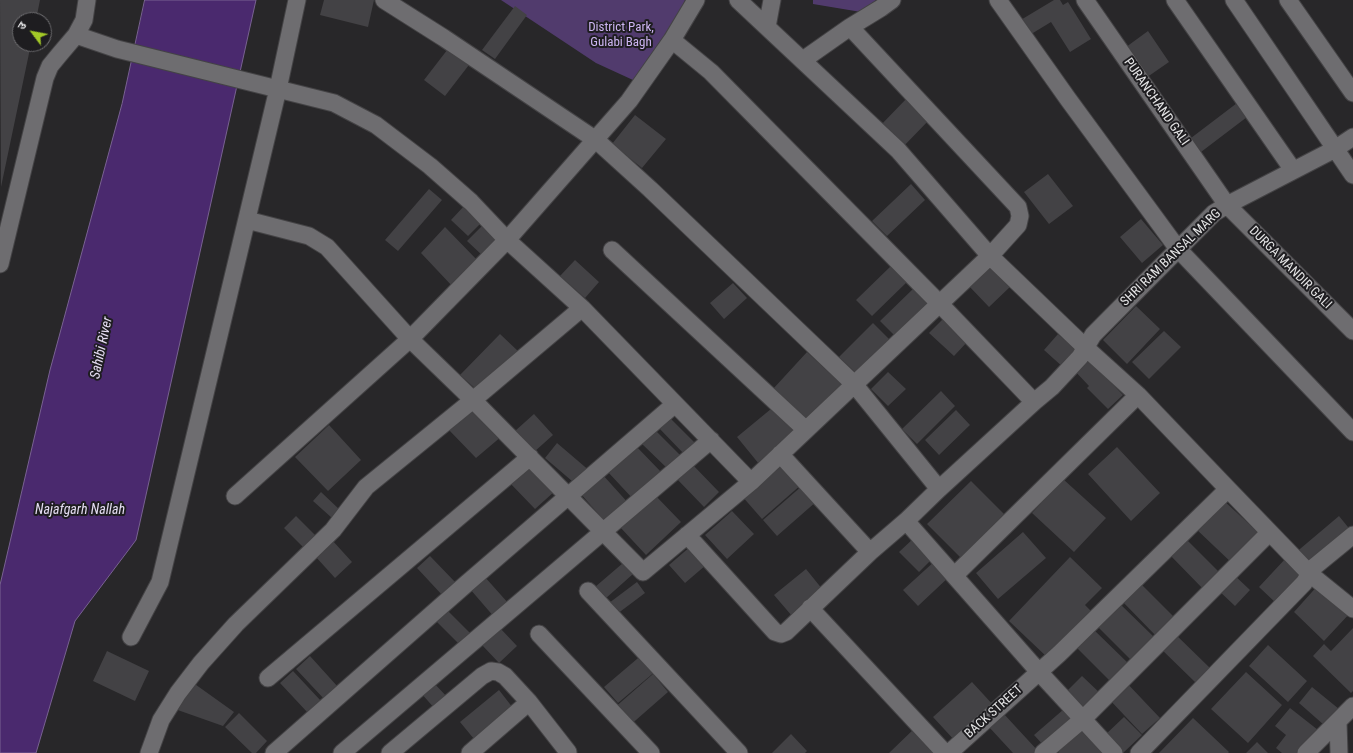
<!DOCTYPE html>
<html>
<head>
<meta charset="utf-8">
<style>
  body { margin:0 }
  #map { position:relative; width:1353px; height:753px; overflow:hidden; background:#282729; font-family:"Roboto Condensed","Noto Sans Devanagari",sans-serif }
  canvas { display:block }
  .north { position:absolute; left:12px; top:12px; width:40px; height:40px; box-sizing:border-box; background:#1e1d20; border:1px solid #6e6d70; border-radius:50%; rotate:302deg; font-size:11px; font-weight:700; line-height:16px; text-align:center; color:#e6e6e7 }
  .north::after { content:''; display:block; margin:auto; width:14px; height:18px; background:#a3c927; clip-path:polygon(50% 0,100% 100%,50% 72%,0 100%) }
</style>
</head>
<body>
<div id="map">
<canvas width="1353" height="753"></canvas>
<div class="north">उ</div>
</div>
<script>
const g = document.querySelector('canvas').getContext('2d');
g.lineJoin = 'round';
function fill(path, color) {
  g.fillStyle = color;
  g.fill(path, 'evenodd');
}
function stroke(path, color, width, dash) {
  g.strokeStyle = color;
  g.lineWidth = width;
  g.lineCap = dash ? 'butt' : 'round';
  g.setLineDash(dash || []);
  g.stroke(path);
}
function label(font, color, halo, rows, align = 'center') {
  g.font = font + ' "Roboto Condensed",sans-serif';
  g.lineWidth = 4;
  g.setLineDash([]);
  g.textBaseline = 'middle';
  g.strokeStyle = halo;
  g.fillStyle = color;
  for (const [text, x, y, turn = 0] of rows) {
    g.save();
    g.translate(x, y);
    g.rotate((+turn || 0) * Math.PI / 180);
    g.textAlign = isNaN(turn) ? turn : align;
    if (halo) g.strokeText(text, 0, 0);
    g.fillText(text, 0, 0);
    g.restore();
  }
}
fill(new Path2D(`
  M 501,0 L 685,0 L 679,16 L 633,80 L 596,63 Z
  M 813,0 L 876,0 L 861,12 L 813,4 Z`), '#513b6d');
const water = new Path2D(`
  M 145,0 L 256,0 L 136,540 L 75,621 L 36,753 L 0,753 L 0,585 L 50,370 L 122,104 Z`);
fill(water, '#4a296e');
stroke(water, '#796292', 1);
fill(new Path2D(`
  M 0,0 L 40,0 L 36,20 L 20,20 L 20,44 L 31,44 L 1,187 Z
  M 324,0 L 374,0 L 368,27 L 320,15 Z
  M 1054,0 L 1060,0 L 1063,5 L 1068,2 L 1091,39 L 1070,52 L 1051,22 L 1028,36 L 1019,21 Z
  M 515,6 L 527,15 L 495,59 L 482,50 Z
  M 1148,31 L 1169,62 L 1143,80 L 1122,50 Z
  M 451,45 L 472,61 L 445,96 L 424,80 Z
  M 909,96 L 931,118 L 900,150 L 878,128 Z
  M 1241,100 L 1251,114 L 1201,152 L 1191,138 Z
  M 635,115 L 666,139 L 642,168 L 612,144 Z
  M 1048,174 L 1073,206 L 1049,224 L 1024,192 Z
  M 911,184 L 925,200 L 887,236 L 872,221 Z
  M 429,189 L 442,200 L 398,251 L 385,240 Z
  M 465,205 L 482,222 L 468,236 L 451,220 Z
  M 1141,219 L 1163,245 L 1142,263 L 1120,237 Z
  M 484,224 L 500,240 L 483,256 L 467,241 Z
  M 445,227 L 478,261 L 453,287 L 421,253 Z
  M 575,260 L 599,282 L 585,298 L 560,276 Z
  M 990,264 L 1011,286 L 989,307 L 968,285 Z
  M 892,265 L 908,281 L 872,316 L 856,300 Z
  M 733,283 L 747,298 L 724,319 L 710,303 Z
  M 915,287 L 931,304 L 897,338 L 880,321 Z
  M 1136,306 L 1160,329 L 1127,364 L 1103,340 Z
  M 945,317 L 969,340 L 954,356 L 929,333 Z
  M 873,323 L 891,341 L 858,375 L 839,357 Z
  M 1164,331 L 1181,347 L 1149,379 L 1132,362 Z
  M 500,334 L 519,352 L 476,389 L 460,375 Z
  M 1058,334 L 1078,352 L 1064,368 L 1044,350 Z
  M 807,352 L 845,387 L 811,424 L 773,389 Z
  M 1089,354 L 1102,373 L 1123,395 L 1108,409 L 1087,388 L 1089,386 L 1073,369 Z
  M 888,372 L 906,389 L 888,406 L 871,389 Z
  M 941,391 L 955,406 L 917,444 L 902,429 Z
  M 777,404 L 799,430 L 759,464 L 737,437 Z
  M 474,408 L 502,436 L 476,458 L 448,429 Z
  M 956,410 L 970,425 L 939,455 L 925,440 Z
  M 534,414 L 553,435 L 534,452 L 515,431 Z
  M 668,416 L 696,444 L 685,455 L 658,427 Z
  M 329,425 L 361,460 L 328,491 L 295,457 Z
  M 654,429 L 683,458 L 670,471 L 641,443 Z
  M 557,443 L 591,472 L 579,487 L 545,458 Z
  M 635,445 L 662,473 L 634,500 L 607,471 Z
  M 1117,447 L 1160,493 L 1131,521 L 1088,474 Z
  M 781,459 L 802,484 L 762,519 L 741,495 Z
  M 528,462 L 555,491 L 535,509 L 508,481 Z
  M 691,463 L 719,492 L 704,507 L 676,478 Z
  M 602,474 L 630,505 L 608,525 L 580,493 Z
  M 1063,479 L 1106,518 L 1074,552 L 1032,513 Z
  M 971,481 L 1007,517 L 963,560 L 927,524 Z
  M 803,485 L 817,501 L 777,536 L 763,520 Z
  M 321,492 L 340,510 L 332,518 L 313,501 Z
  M 654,494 L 681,522 L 646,555 L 620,527 Z
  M 1222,499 L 1261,535 L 1234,565 L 1195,528 Z
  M 732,511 L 754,534 L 727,559 L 705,535 Z
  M 296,516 L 316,536 L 304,548 L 284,528 Z
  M 1339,516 L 1352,532 L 1307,569 L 1294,554 Z
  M 1023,532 L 1046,558 L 998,599 L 976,573 Z
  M 915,537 L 934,557 L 919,572 L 899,552 Z
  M 1185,538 L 1222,575 L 1206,592 L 1169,554 Z
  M 332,540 L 352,562 L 335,578 L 315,556 Z
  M 691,546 L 706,565 L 685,583 L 669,565 Z
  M 430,556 L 456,583 L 443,596 L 417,568 Z
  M 1070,557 L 1102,588 L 1085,605 L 1092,612 L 1048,658 L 1009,621 Z
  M 1286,558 L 1304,575 L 1277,604 L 1259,587 Z
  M 936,560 L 950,576 L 918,606 L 903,590 Z
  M 623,563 L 633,574 L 605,599 L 595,587 Z
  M 806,569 L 823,590 L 792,616 L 774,595 Z
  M 1232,573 L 1250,590 L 1235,606 L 1217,589 Z
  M 484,576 L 509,604 L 495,618 L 470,589 Z
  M 637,582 L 645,593 L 617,614 L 609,603 Z
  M 1139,582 L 1177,620 L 1158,638 L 1121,600 Z
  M 1320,583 L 1351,612 L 1324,641 L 1294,612 Z
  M 1118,602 L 1155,638 L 1132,661 L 1096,625 Z
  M 445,608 L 473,636 L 462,647 L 434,619 Z
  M 500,628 L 517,646 L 499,663 L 482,645 Z
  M 1092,628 L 1130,665 L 1112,683 L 1075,646 Z
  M 1353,628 L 1353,691 L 1351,693 L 1313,656 L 1324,644 L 1331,651 Z
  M 1172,631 L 1210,668 L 1196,683 L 1158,646 Z
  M 1268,645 L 1307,681 L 1288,702 L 1249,666 Z
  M 107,651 L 149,671 L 135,701 L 93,681 Z
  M 644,653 L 657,670 L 618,703 L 604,687 Z
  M 310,656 L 338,687 L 325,700 L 296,669 Z
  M 293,671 L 321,701 L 308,713 L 280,683 Z
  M 1246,672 L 1282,705 L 1248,743 L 1211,709 Z
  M 653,674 L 668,692 L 628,727 L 613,709 Z
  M 1082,676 L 1101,694 L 1084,711 L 1065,693 Z
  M 1124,680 L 1160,718 L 1142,734 L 1107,697 Z
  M 432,681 L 449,699 L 436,710 L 420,692 Z
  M 192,682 L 234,712 L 223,726 L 172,708 Z
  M 972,682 L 995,707 L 956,742 L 933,717 Z
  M 1312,687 L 1339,709 L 1324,725 L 1299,703 Z
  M 499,690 L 513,708 L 474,739 L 460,722 Z
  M 1290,708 L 1318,730 L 1300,753 L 1282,753 L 1276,748 L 1286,735 L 1275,726 Z
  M 1064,709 L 1076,722 L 1046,748 L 1034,735 Z
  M 239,713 L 267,741 L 256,753 L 252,753 L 225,727 Z
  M 1003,713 L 1039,752 L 1038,753 L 1013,753 L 989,727 Z
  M 1124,717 L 1142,735 L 1123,753 L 1120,753 L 1104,736 Z
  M 1193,718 L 1229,752 L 1228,753 L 1159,753 Z
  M 1080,725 L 1104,753 L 1059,753 L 1054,748 Z
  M 917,726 L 943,753 L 889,753 Z
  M 791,734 L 807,751 L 805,753 L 772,753 Z
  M 1257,742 L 1268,753 L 1246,753 Z`), '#434245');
const minor = new Path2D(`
  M 384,0 L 444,38 L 596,140 L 650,189 L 854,384 L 939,489
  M 738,0 L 898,150 L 990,256 L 1086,348 L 1138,395 L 1228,489 L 1059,654 L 949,753
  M 998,0 L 1068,99 L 1178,249 L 1353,432
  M 1085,0 L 1227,205 L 1353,331
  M 1175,0 L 1293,170
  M 1234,0 L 1353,175
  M 1288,0 L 1353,93
  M 767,27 L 772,0
  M 76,35 L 117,49 L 334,103 L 376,125 L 430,166 L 471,202 L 507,240 L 582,308 L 751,482
  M 672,40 L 711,72 L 938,302 L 1034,402
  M 803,60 L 850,27 L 881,8 L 892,0
  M 247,220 L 309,236 L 327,247 L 410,339 L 473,400 L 643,572 L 751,482 L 990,256 L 1018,225 L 1020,216 L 1018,207 L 850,27
  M 612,250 L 806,430
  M 0,264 L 45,78 L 50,66 L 59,55 L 76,35 L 84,20 L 87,0
  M 780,454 L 870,552
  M 1228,489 L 1310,574 L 1353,609
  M 235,496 L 410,339 L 507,240 L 629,101 L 672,40 L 696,0
  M 906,521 L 1039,672 L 1114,753
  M 687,535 L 775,632 L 781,634 L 786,632 L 870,552 L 906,521 L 939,489 L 1034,402 L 1052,387 L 1080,357 L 1093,335 L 1214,213 L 1227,205 L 1335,149 L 1353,137
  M 955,575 L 1138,395
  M 588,591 L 739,753
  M 810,608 L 945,753
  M 539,634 L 651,753
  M 131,637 L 160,582 L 278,89 L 297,0
  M 268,678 L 530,457
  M 1338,722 L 1339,753
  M 149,753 L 161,720 L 178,693 L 201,663 L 236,624 L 333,530 L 366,487 L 473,400 L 582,308
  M 274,753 L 465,585 L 675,404
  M 342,753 L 711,440
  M 390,753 L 482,676 L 491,671 L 498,672 L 505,676 L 529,702 L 568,752
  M 470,753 L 529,702
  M 1043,753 L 1083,719 L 1269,533
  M 1139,753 L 1304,583 L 1314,567 L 1353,535
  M 1306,753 L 1353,706`);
stroke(minor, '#444345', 19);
stroke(minor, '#6e6d70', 17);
label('13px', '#ccb4f1', '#1e1d20', [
  ["District Park,",621,28],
  ["Gulabi Bagh",621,43]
]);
label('13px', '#e6e6e7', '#1e1d20', [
  ["PURANCHAND GALI",1156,102,55],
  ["SHRI RAM BANSAL MARG",1171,258,-44],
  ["DURGA MANDIR GALI",1290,268,45],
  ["BACK STREET",994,712,-42]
]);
label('italic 14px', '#e5ddf2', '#1e1d20', [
  ["Sahibi River",102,348,-78],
  ["Najafgarh Nallah",80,510]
]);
</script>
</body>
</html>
